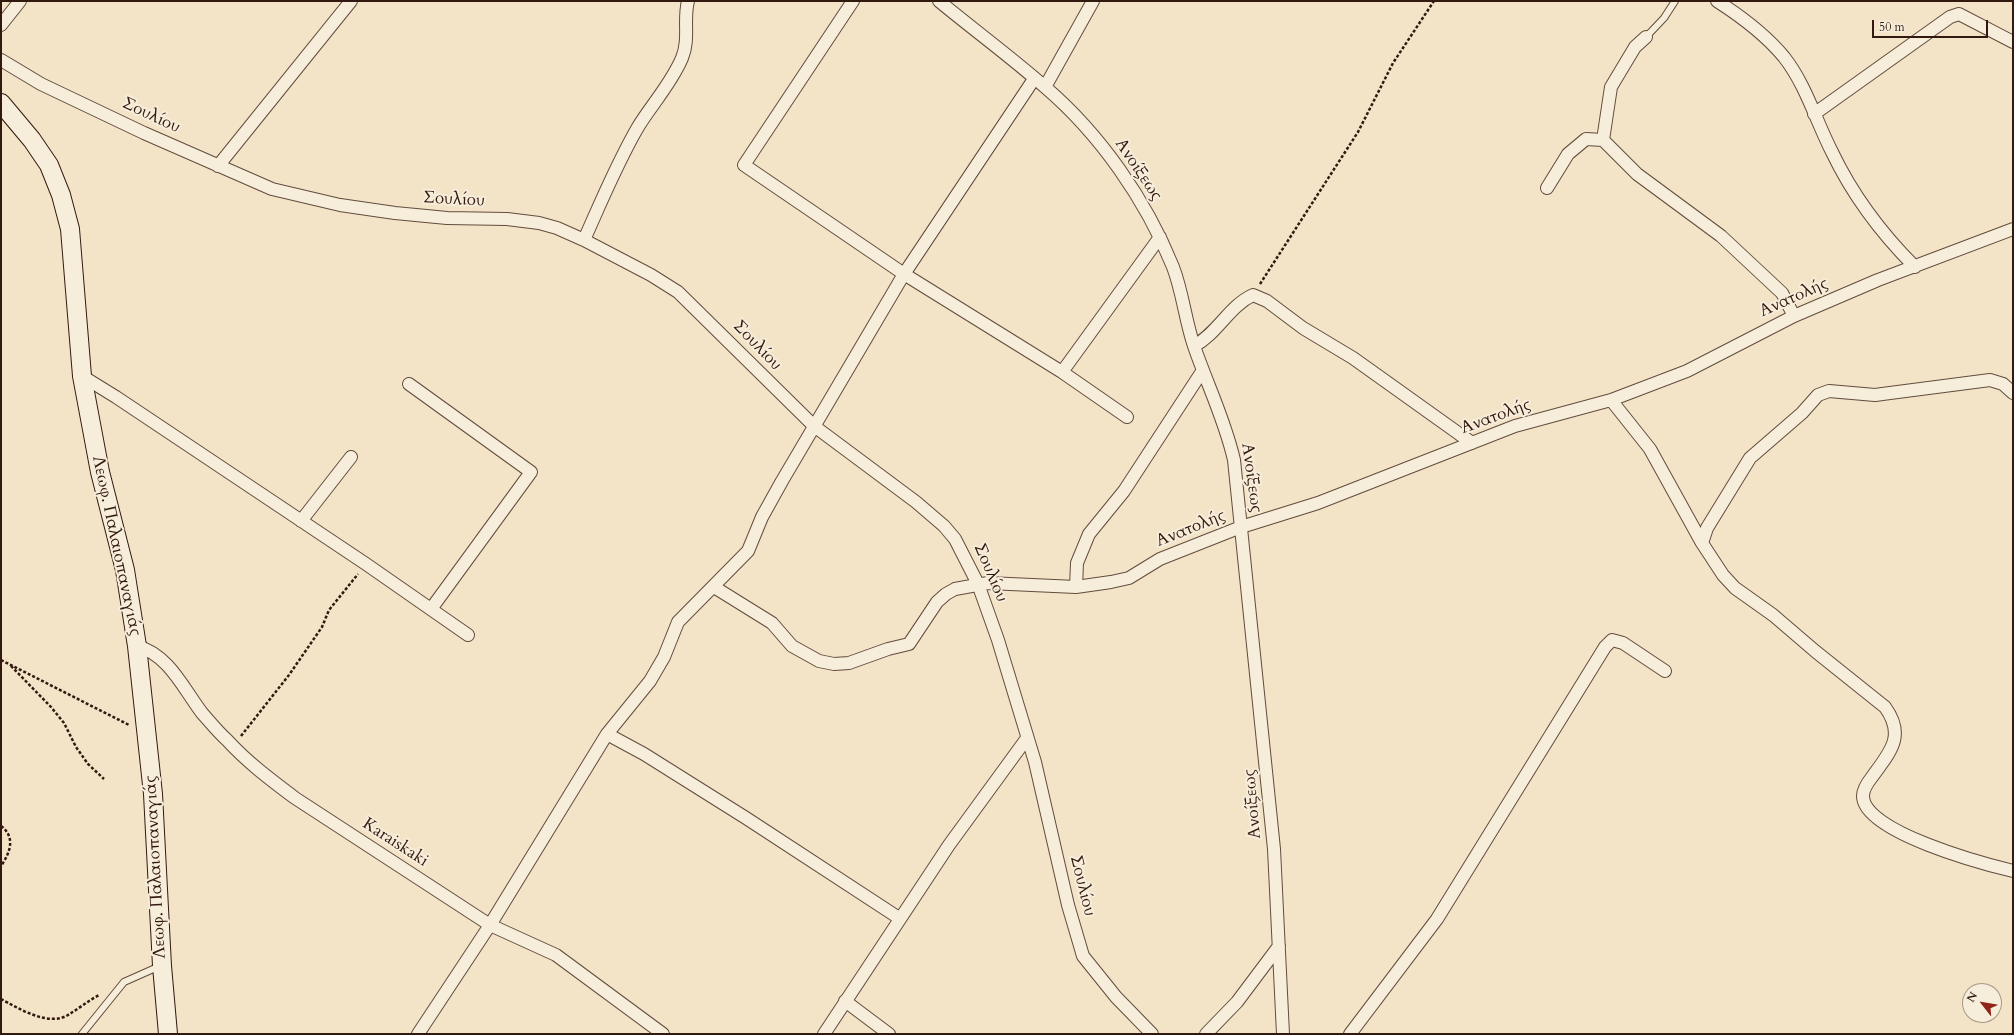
<!DOCTYPE html>
<html>
<head>
<meta charset="utf-8">
<style>
  body { margin:0 }
  #map { position:relative; width:2014px; height:1035px; overflow:hidden; background:#f3e3c7; font-family:Cardo,serif }
  canvas { display:block }
  .frame { position:absolute; inset:0; border:2px solid #32190f; pointer-events:none }
  .north { position:absolute; left:1962px; top:983px; width:40px; height:40px; box-sizing:border-box; background:#f7eddb; border:1px solid #a89889; border-radius:50%; rotate:301deg; font-size:11px; font-weight:700; line-height:16px; text-align:center; color:#32190f }
  .north::after { content:''; display:block; margin:auto; width:14px; height:18px; background:#8f2418; clip-path:polygon(50% 0,100% 100%,50% 72%,0 100%) }
  .scale { position:absolute; left:1872px; top:20px; width:116px; height:18px; box-sizing:border-box; border:2px solid #32190f; border-top:0; padding-left:5px; font-size:12px; line-height:14px; white-space:nowrap; color:#32190f; -webkit-text-stroke:3px #f7eddb; paint-order:stroke }
</style>
</head>
<body>
<div id="map">
<canvas width="2014" height="1035"></canvas>
<div class="frame"></div>
<div class="north">N</div>
<div class="scale">50 m</div>
</div>
<script>
const g = document.querySelector('canvas').getContext('2d');
g.lineJoin = 'round';
function stroke(path, color, width, dash) {
  g.strokeStyle = color;
  g.lineWidth = width;
  g.lineCap = dash ? 'butt' : 'round';
  g.setLineDash(dash || []);
  g.stroke(path);
}
function label(font, color, halo, rows, align = 'center') {
  g.font = font + ' Cardo,serif';
  g.lineWidth = 4;
  g.setLineDash([]);
  g.textBaseline = 'middle';
  g.strokeStyle = halo;
  g.fillStyle = color;
  for (const [text, x, y, turn = 0] of rows) {
    g.save();
    g.translate(x, y);
    g.rotate((+turn || 0) * Math.PI / 180);
    g.textAlign = isNaN(turn) ? turn : align;
    if (halo) g.strokeText(text, 0, 0);
    g.fillText(text, 0, 0);
    g.restore();
  }
}
const lane = new Path2D(`
  M 1646,37 L 1664,18 L 1675,1
  M 82,1034 L 124,982 L 160,966`);
const street = new Path2D(`
  M 939,1 C 974,30 1011,57 1045,87 C 1100,134 1146,200 1173,267 C 1183,293 1185,320 1194,346 C 1207,384 1225,420 1234,460 L 1274,849 L 1283,1034
  M 1717,1 C 1742,17 1765,34 1784,57 C 1806,85 1816,121 1832,152 C 1853,196 1881,233 1915,267
  M 1,25 L 20,1
  M 1646,37 L 1635,47 L 1611,87 L 1603,140 L 1637,174 L 1721,236 L 1782,293 L 1794,316
  M 1,60 L 41,84 L 144,133 L 272,189 L 340,205 L 395,213 L 447,218 L 507,219 L 539,223 L 557,228 L 584,240 L 651,275 L 678,292 L 814,426 L 916,502 L 944,526 L 955,539 L 978,584 L 998,640 L 1035,762 L 1068,905 L 1083,956 L 1116,997 L 1152,1034
  M 1034,79 L 904,274 L 1062,372
  M 1045,87 L 1093,1
  M 1814,114 L 1950,17 L 1959,14 L 2013,42
  M 218,166 L 351,1
  M 1547,188 L 1568,154 L 1586,139 L 1603,140
  M 584,240 C 601,202 617,163 638,127 C 652,104 671,84 682,58 C 690,39 683,20 688,1
  M 1194,346 C 1218,333 1229,306 1253,295 L 1267,301 L 1303,328 L 1353,358 L 1472,443
  M 82,376 L 116,397 L 366,564 L 468,635
  M 409,384 L 531,472 L 431,609
  M 1611,400 L 1650,449 L 1702,543 L 1723,575 L 1735,588 L 1773,615 L 1815,651 L 1885,707 C 1906,736 1890,752 1872,777 C 1868,782 1863,789 1863,796 C 1863,832 1984,864 2013,871
  M 1127,417 L 1062,372 L 1160,237
  M 301,521 L 351,457
  M 1702,543 L 1707,528 L 1750,458 L 1802,413 L 1818,395 L 1829,391 L 1875,395 L 1890,393 L 1990,380 L 2003,384 L 2013,393
  M 714,587 L 772,623 L 792,646 L 819,661 L 834,664 L 849,663 L 888,649 L 909,644 L 937,602 L 946,594 L 955,589 L 988,583 L 1076,587 L 1111,582 L 1129,578 L 1160,559 L 1241,527 L 1318,503 L 1515,426 L 1611,400 L 1687,371 L 1794,316 L 1878,280 L 2013,229
  M 1076,587 L 1077,563 L 1089,534 L 1124,491 L 1203,370
  M 137,646 C 169,655 183,688 202,713 C 210,722 218,732 227,740 C 247,762 271,780 295,798 L 490,925 L 556,955 L 663,1034
  M 607,734 L 644,754 L 746,818 L 899,918
  M 845,1001 L 889,1034
  M 418,1034 L 490,925 L 607,734 L 650,681 L 664,657 L 678,622 L 748,551 L 762,517 L 782,481 L 904,274 L 744,165 L 853,1
  M 824,1034 L 949,845 L 1027,738
  M 1206,1034 L 1237,1002 L 1279,946
  M 1350,1034 L 1437,919 L 1605,647 L 1612,640 L 1623,643 L 1665,671`);
const secondary = new Path2D(`
  M 1,103 L 32,140 L 49,165 L 61,195 L 70,229 L 82,376 L 100,472 L 125,570 L 137,646 L 153,794 L 162,966 L 168,1034`);
stroke(lane, '#624c3d', 8);
stroke(street, '#624c3d', 14);
stroke(secondary, '#32190f', 20);
stroke(new Path2D(`
  M 1260,284 L 1358,132 L 1393,63 L 1434,1
  M 1,660 L 129,725
  M 11,666 L 51,707 L 64,723 L 76,747 L 88,764 L 104,779
  M 241,736 L 289,675 L 322,627 L 329,610 L 358,574
  M 1,826 C 16,837 10,853 1,866
  M 1,999 C 18,1008 48,1027 68,1015 C 78,1009 88,1001 99,995`), '#32190f', 2.5, [3, 2]);
stroke(lane, '#f7eddb', 6);
stroke(street, '#f7eddb', 12);
stroke(secondary, '#f7eddb', 18);
label('17px', '#32190f', '#f7eddb', [
  ["Σουλίου",151,116,25],
  ["Ανοίξεως",1138,170,56],
  ["Σουλίου",454,200,3],
  ["Ανατολής",1794,298,-24],
  ["Σουλίου",757,346,46],
  ["Ανατολής",1496,417,-20],
  ["Ανοίξεως",1251,478,82],
  ["Ανατολής",1191,529,-22],
  ["Λεωφ. Παλαιοπαναγιάς",116,546,78],
  ["Σουλίου",990,573,67],
  ["Ανοίξεως",1253,804,-95],
  ["Karaiskaki",395,843,33],
  ["Λεωφ. Παλαιοπαναγιάς",156,867,-93],
  ["Σουλίου",1082,886,76]
]);
</script>
</body>
</html>
